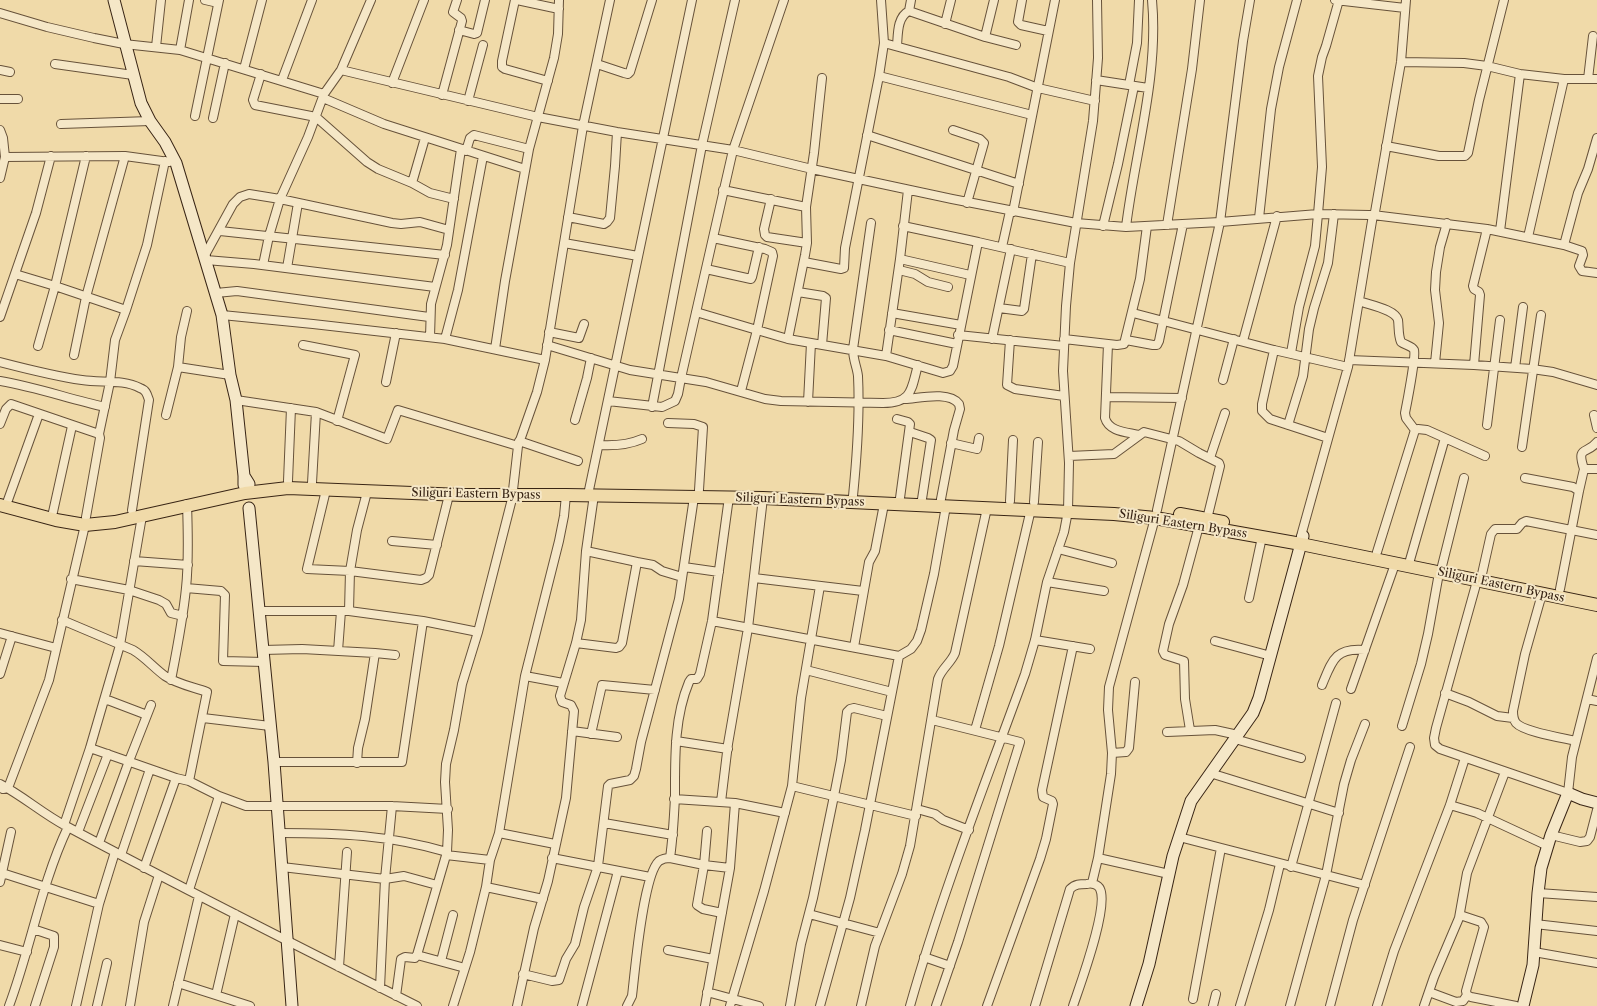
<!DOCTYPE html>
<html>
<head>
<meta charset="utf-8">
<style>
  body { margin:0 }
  canvas { display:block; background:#f0daa9 }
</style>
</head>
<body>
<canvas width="1597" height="1006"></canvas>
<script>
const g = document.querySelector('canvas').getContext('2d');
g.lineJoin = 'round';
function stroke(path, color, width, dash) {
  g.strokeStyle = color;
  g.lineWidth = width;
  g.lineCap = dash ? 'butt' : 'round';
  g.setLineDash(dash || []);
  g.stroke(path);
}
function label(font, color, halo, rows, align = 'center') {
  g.font = font + ' "Libre Caslon Text",serif';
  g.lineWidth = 4;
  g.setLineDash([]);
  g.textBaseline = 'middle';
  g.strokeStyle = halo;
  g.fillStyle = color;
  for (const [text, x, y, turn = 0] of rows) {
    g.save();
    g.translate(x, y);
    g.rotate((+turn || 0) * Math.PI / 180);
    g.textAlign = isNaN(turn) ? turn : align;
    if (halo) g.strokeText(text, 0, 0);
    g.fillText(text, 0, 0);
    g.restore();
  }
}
const street = new Path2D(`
  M 205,0 L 218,3
  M 515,0 L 502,61 L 502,67 L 505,69 L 548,81
  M 517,0 L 559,9
  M 881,0 L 884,43
  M 1022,0 L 1018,22 L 1021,25 L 1048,31
  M 1335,0 L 1405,8
  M 909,11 L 985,37 L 994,0
  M 0,13 L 47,27 L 94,38 L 124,44 L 180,50 L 324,94 L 341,70 L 371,0
  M 945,24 L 951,0
  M 459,30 L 474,34 L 477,33 L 485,0
  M 985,37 L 1016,45
  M 897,46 C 898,34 897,17 909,11 L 911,0
  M 156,47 L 161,0
  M 180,50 L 189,0
  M 1401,62 L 1464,63 L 1487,66 L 1520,74 L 1564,79 L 1597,79
  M 55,64 L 133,75
  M 597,64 L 624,73 L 628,74 L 630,72 L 652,0
  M 244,69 L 262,0
  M 0,70 L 10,72
  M 341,70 L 538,117 L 617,132 L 733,150 L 812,169 L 952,199 L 1076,223 L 1126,227 L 1220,222 L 1318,214 L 1369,215 L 1373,215 L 1375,212 L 1401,62 L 1406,0
  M 261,74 L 253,100 L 255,105 L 316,117 L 367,162 L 378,169 L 412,183 L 430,193 L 454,199
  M 879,76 L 1032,115
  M 1588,79 L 1593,36
  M 282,80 L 312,0
  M 1096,80 L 1148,88
  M 392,83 L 424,0
  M 1129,85 L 1137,43 L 1139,0
  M 442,95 L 462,21 L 461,18 L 453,12 L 457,0
  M 323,98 L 384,124 L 525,169
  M 0,99 L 18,99
  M 468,101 L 483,45
  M 195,116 L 219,0
  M 213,118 L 225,63
  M 61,124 L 150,121
  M 0,130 L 3,138 L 5,157 L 125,156 L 169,162
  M 953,130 L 980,139 L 984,143 L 967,203
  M 867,135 L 1019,184
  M 1386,146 L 1439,156 L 1465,156 L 1468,153 L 1479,100 L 1504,0
  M 466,151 L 470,138 L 474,135 L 529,149
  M 0,178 L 5,157
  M 412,183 L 425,138
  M 723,190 L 806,207
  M 771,199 L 764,229 L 765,235 L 767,237 L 807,243
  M 1013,212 L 1055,0
  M 568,217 L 604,224 L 607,222 L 610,218 L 615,166 L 617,132
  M 1259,218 L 1271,109 L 1279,67 L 1297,0
  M 1167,225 L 1192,69 L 1200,0
  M 903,226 L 978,242
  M 1103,226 L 1118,164 L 1134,86
  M 1126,227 C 1135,153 1159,75 1152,0
  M 220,231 L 445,255
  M 1500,231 L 1520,74
  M 1528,237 L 1564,79
  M 713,238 L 765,249 L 772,252 L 773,256 L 757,330 L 788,339 L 886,356 L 943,373 L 950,371 L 953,366 L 978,242 L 1070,263
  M 564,243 L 638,256
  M 1564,245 L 1578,193 L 1588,169 L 1597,138
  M 1002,247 L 1010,211
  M 205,255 L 233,204 L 240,197 L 249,194 L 280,199 L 392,223 L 401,224 L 420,222 L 449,230
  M 900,259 L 970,275
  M 206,260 L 254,264 L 435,287
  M 804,262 L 841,269 L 844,268 L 845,248 L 879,76 L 884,43 L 1009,77 L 1038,88 L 1095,101
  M 263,265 L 269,236 L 280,199 L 308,137 L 324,94
  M 287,268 L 298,203
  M 706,269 L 751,279 L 752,277 L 759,247
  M 899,270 L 915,274 L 928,282 L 948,287
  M 15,274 L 55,286 L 126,310
  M 798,292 L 823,296 L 826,298 L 822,345
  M 216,293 L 237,291 L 429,317
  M 1359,301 C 1369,305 1395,309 1398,320 C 1399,327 1398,335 1401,342 C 1405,345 1412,346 1414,350 C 1416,356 1407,403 1405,413 L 1406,418 L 1415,430
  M 999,308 L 1022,311 L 1024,309 L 1032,254
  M 696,312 L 757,330 L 741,391
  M 892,313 L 961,325
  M 1133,313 L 1274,350 L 1348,367
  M 222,315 L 313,324 L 445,339 L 545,360
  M 0,317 L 36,213 L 51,156
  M 889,330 L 957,344
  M 549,332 L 579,338 L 584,324
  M 958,335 L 1064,346
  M 430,337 L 431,304 L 447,245 L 461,149
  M 445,339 L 458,290 L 483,156
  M 788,339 L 805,255 L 807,243 L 806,207 L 814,153 L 822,78
  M 992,339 L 1011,249
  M 1064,339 L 1117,345 L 1124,344 L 1140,279 L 1147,226
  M 1010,340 L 1007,385 L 1015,389 L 1064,396
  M 1126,340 L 1153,345 L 1157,345 L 1159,341 L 1183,224
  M 1243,341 L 1277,216
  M 1108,344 L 1105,418 C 1109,432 1127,432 1139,435
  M 303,345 L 355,355 L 337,421
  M 547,345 L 630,370 L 706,382 L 765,399 L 781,401 L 883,403 C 913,403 911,389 918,365
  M 38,346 L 55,286 L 86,156
  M 495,349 L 505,281 L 529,149 L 554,58 L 558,34 L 559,0
  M 1274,350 L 1262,404 L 1262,411 L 1270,419 L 1328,438
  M 1291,353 L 1299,307 L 1315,246 L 1318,214 L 1322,167 L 1318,76 L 1322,57 L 1326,46 L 1339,0
  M 74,355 L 86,297 L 125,156
  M 886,356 L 900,259 L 908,190
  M 1349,360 L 1474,365 L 1532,369 L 1553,372 L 1597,385
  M 0,362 C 27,369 54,376 82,380 C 101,383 123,379 140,388 C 146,390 147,394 149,400 L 132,510
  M 1435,363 L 1439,323 L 1435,290 L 1436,272 L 1440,247 L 1447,223
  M 1474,365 L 1480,295 L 1479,292 L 1474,289 L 1473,286 L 1487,229
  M 178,367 L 230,375
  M 1515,368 L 1523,307
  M 1223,380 L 1234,339
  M 0,381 C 36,387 69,399 105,407
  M 386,382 L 396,333
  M 1106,397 L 1182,398
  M 905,399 C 920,398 949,391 959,404 L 960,409 L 954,430 L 941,499
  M 236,400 L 316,412 L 387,439 L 398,410 L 518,446
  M 608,401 L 662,407 L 675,401 L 678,394 L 681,378 L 733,150 L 784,0
  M 808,402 L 811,343
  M 652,407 L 702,145 L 735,0
  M 166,415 L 178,367 L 181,337 L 187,311
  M 1594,415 L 1597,428
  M 897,419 L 908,422 L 910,424 L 900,498
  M 575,420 L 587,378 L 591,358
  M 668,423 L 694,424 L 703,427 L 699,490
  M 0,424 L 6,409 L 11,404 L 99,434 L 100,438 L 86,517
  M 1288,425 L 1303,376 L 1309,329 L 1314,308 L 1328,263 L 1334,214
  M 1487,425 L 1500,320
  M 910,432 L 928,438 L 931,440 L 922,499
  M 99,434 L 110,382 L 115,340 L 126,310 L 147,245 L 165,161
  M 519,441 L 578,461
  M 951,443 L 977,449 L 979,438
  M 599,445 C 615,446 628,445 642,439
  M 1522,447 L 1541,315
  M 1069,456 L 1114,454 L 1144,432 L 1179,441 L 1199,453 L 1219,463 L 1220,466 L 1207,519
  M 1210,458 L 1225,413
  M 1584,469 C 1576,445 1587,455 1597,442
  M 1525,478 L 1573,487 L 1579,491 L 1560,589
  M 288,481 L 291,408
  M 312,483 L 316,412
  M 326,490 L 307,569 L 350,571 L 421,580 L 426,578 L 429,575 L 449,495
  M 513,490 L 518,446 L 537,392 L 545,360 L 583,126 L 610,0
  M 589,490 L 692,0
  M 1579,491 L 1584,469 L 1597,469
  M 853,496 C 857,456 860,416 858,376 C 857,367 853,360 853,349 L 871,223
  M 8,500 L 39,414
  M 1010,501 L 1013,440
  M 1034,502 L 1038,442
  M 1157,510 L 1220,222 L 1243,41 L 1250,0
  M 53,512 L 72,426
  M 1301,536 L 1348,367 L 1373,215 L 1487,229 L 1564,245 L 1582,251 L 1583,255 L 1579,266 L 1582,271 L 1597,273
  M 392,541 L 437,545
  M 1058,549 L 1112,563
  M 1377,552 L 1415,430 L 1418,429 L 1427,430 L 1485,456
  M 1410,560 L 1445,438
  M 134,561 L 188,565
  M 637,562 L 653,565 L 662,571 L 682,577
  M 1442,566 L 1464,478
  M 684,567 L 719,572
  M 1482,574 L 1491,534 L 1495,529 L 1517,529 L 1522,523 L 1526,521 L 1597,535
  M 754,578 L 863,591
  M 71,579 L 129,590 L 159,600 L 166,604 L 171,613 L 183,616
  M 1477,581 L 1436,728 L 1434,738 L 1435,745 L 1440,749 L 1568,793 L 1572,757 L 1597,658
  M 1047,582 L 1104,591
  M 186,588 L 221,591 L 225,595 L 223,661 L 264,662
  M 1542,594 L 1525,654 L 1513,711 C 1513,716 1513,719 1516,723 C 1524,732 1563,738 1576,741
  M 1249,598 L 1262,537
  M 260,611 L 349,611 L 423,621 L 478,632
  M 349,611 L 350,571 L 357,530 L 367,492
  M 62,620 L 133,650 C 145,657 154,668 165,676 C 177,684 193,687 207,692 L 189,781
  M 712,621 L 899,656
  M 0,633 L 56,648
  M 1035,640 L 1090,649
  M 1215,641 L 1271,656
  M 576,643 L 616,648 L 619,647 L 622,643 L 637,562 L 586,551
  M 854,647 L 869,562 L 875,551 L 884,504
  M 263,650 L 302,649 L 375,653 L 365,719 L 358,748 L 357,763
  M 338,651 L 341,611
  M 375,653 L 395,655
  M 806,670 L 892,692
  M 0,674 L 12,636
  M 525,676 L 563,683
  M 171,680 C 177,649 183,619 186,588 C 189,560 188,532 187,504
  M 1322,685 C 1332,661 1335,647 1365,650
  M 1351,689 L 1395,564
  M 1445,693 L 1469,702 L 1497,716 L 1513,718
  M 105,699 L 147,715
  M 1587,699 L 1597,701
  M 203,718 L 270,726
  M 932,720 L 1020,742 L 958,942 L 936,1006
  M 1402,726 L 1421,664 L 1428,634 L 1439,573
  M 975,730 L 999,646 L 1031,509
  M 1190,730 L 1185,699 L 1184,661 L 1165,655 L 1163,651 L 1169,624 L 1183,585 L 1199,526
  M 572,731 L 617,737
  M 1167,732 L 1215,730 L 1238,735
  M 591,734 L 602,685 L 655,690
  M 1235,739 L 1301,758
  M 676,741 L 728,749
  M 90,748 L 176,778 L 189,781 L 219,796 L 189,890
  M 1112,753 L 1126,752 L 1129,748 L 1135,682
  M 274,762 L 402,762 L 423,621
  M 1210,773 L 1339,813
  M 0,784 C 23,796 43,814 66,826 C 182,888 299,947 417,1006
  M 792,786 L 916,816
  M 3,789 L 8,788 L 49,680 L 85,525
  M 219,796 L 246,806 L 392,806 L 448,809
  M 674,799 L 735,803 L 785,813
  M 721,802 L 728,744 L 748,628 L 763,498
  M 1450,805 L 1477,813 L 1548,846
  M 917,809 L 935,814 L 943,820 L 969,830
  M 604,823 L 673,835
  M 64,825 L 90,748 L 120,645 L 142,516
  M 707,831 L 704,865 L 697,905 L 703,909 L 722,913
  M 78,832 L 108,754
  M 279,833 C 339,833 389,835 447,852
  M 499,833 L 555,844
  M 1551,835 L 1580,842 L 1587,841 L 1590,837 L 1597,810
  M 1179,837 L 1365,885
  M 99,843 L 129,761 L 151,705
  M 121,855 L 150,769
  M 446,855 L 490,860
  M 552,858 L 650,877
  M 670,858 L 704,865 L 730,868
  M 1098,858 L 1169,874
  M 282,867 L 385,879 L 404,876 L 437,885
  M 1291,867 L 1336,703
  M 144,868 L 176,778
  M 2,873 L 99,904
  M 0,882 L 11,832
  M 1092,883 L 1098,858 L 1111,774 L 1112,753 L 1108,710 L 1109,687 L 1155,518
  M 486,887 L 543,899
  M 1538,893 L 1597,897
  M 809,914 L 880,933
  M 1460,915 L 1481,922 L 1484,927 L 1466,991 L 1467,995 L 1471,997 L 1516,1006
  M 1535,924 L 1597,931
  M 33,929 L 54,936 L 54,947 L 35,1006
  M 0,945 L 27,952
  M 668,950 L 713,959
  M 1534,952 L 1597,963
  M 417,955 L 465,968
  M 924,957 L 950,966
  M 441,961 L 453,915
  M 339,967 L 347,852
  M 523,974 L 552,981 L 559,980 L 566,959 L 575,944 L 584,907 L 598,866 L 608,786 L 610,784 L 630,780 L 634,776 L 636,769 L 641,742 L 679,599 L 694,497
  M 178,983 L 250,1006
  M 380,988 L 385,879 L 392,806
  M 707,992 L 759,1006
  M 1429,992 L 1456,1002 L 1463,1001 L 1467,995
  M 216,995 L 235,914
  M 396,996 L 401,959 L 405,957 L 415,958 L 417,955 L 447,852 L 448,830 L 445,782 L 446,764 L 454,730 L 462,684 L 478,632 L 513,495
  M 1193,999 L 1221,848
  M 9,1006 C 31,947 41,884 68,827
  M 76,1006 L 99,904 L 115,852
  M 97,1006 L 107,963
  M 130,1006 L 144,922 L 159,875
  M 173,1006 L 199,896
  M 453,1006 L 470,952 L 486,887 L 490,860 L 499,833 L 525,676 L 559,541 L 564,516 L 566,495
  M 517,1006 L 534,928 L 548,881 L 566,798 L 574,711 L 571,705 L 562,702 L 560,696 L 576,643 L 581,620 L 586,551 L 594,495
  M 582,1006 L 618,871
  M 627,1006 L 632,996 C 635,971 643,875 659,861 C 662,859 666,858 670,858 C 673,837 674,817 675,797 C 675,758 674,718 689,682 L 691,679 L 697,679 L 700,674 L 712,621 L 729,497
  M 705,1006 L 730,868 L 735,803
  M 730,1006 L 764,891 L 792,786 L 801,698 L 820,586
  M 790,1006 L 801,944 L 813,898 L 834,796 L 841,760 L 847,712 L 850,709 L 854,708 L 887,716
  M 820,1006 L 850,898 L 865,830 L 899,656 L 911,649 L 917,641 L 921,630 L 934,574 L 946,506
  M 861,1006 L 875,946 L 902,874 L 910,846 L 938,679 C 942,668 951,663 955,653 L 987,508
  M 910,1006 C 942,893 985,784 1025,674 L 1035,640 L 1047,582 L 1064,532 L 1068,511 L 1069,463 L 1063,371 L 1066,306 L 1070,263 L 1093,121 L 1098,58 L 1097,0
  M 987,1006 L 1040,859 L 1046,839 L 1053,804 L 1052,801 L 1043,797 L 1042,790 L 1073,646
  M 1035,1006 L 1070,889 C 1075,884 1080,884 1087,884 C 1091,883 1098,884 1100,889 C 1109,907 1080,985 1073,1006
  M 1213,1006 L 1216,994
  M 1240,1006 L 1269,910 L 1280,864
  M 1290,1006 L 1326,875 L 1344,784 L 1351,760 L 1365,724
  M 1330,1006 L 1353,920 L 1410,747
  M 1377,1006 L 1394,951 L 1450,805 L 1465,758
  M 1424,1006 L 1434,977 L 1459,918 L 1467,873 L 1505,772`);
const secondary = new Path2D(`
  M 114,0 L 141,103 L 150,121 L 165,142 L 176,163 L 222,315 L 230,375 L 236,400 L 244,476
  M 244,485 L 244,476 L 249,484
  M 249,508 L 274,762 L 292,1006
  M 1136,1006 L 1149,964 L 1173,856 L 1191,801 L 1253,713 L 1259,698 L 1303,536
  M 1523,1006 L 1533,965 L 1538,893 L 1541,868 L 1551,835 L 1568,793 L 1582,799 L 1597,803`);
const primary = new Path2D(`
  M 0,505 L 56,520 L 85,525 L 115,522 L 245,493 L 288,488 L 462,495 L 566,495 L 763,498 L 1114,514 L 1155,518 L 1301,544 L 1597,605
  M 1180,514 L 1223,522`);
stroke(street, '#67523a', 10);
stroke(secondary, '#392515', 13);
stroke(primary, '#392515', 14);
stroke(street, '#f5e7c7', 8);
stroke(secondary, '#f5e7c7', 11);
stroke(primary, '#f0daa9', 12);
label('12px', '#392515', '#f5e7c7', [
  ["Siliguri Eastern Bypass",476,494,1],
  ["Siliguri Eastern Bypass",800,500,2],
  ["Siliguri Eastern Bypass",1183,524,9],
  ["Siliguri Eastern Bypass",1501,585,12]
]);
</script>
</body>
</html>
